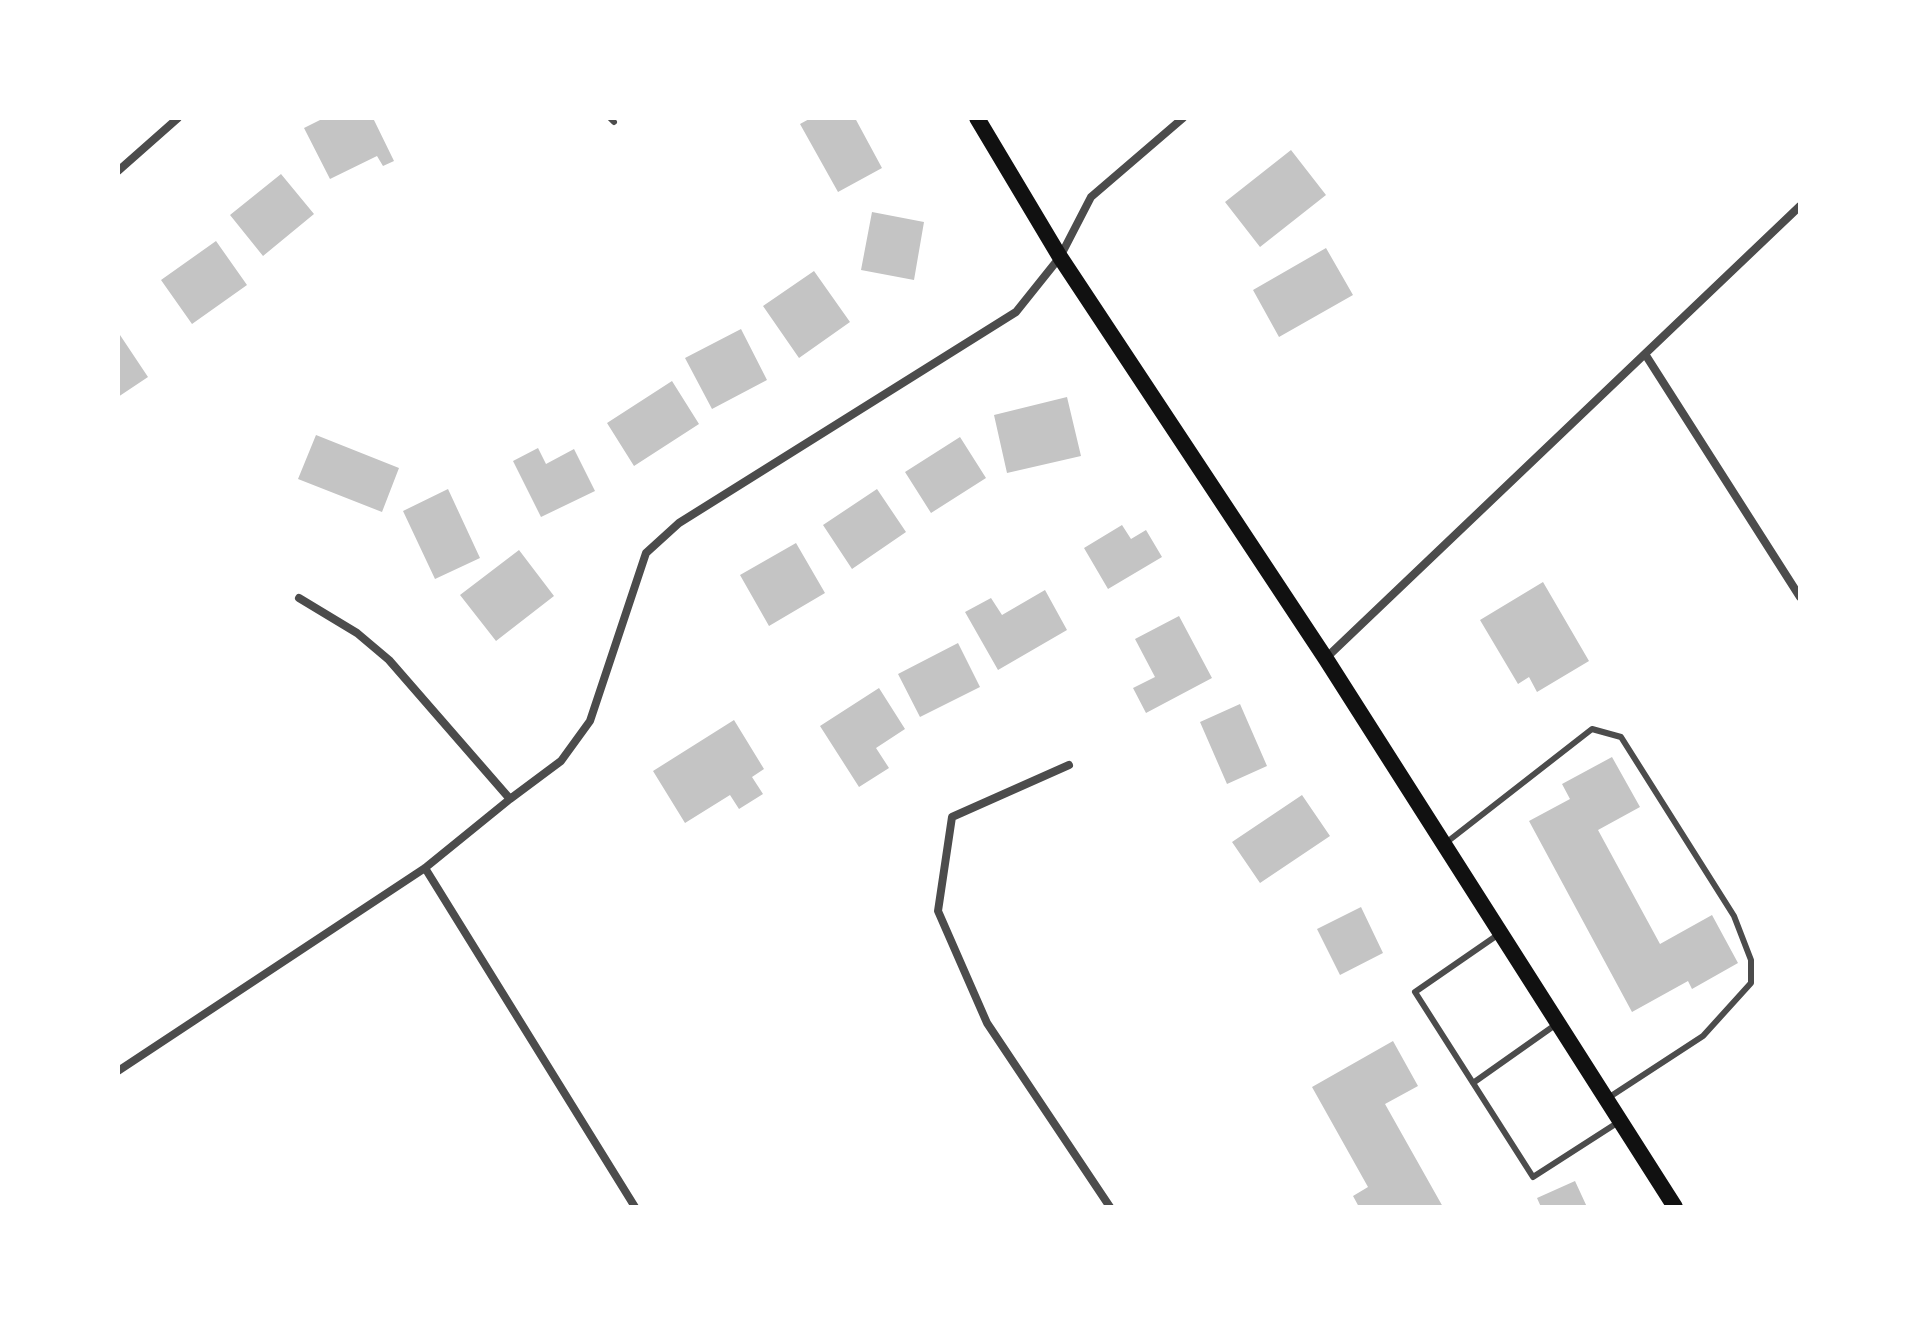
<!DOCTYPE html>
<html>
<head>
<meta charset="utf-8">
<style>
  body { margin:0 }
  #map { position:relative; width:1918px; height:1325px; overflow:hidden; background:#fff; font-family:"Varela Round",sans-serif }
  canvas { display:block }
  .frame { position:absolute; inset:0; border:120px solid #fff; pointer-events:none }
</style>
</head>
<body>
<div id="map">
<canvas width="1918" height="1325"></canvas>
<div class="frame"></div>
</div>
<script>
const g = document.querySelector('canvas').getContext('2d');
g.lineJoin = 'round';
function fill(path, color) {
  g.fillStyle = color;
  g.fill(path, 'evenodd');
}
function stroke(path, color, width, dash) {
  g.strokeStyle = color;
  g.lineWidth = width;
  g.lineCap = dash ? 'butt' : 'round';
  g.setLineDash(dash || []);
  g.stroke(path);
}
fill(new Path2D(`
  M 324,118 L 373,118 L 394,161 L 383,166 L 377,156 L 330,179 L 304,128 Z
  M 811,118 L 855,118 L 882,168 L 838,192 L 800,124 Z
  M 1291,150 L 1326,195 L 1260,247 L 1225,202 Z
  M 281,174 L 314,214 L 263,256 L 230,215 Z
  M 872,212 L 924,222 L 914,280 L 861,270 Z
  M 216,241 L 247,285 L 192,324 L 161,280 Z
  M 1326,248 L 1353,295 L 1279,337 L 1253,290 Z
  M 814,271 L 850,322 L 799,358 L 763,306 Z
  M 741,329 L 767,380 L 712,409 L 685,358 Z
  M 118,332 L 148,377 L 118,397 Z
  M 672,381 L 699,424 L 634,466 L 607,423 Z
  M 1067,397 L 1081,456 L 1007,473 L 994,415 Z
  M 316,435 L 399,468 L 382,512 L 298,479 Z
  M 960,437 L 986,478 L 931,513 L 905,472 Z
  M 538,448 L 546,464 L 574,449 L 595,491 L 541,517 L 513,461 Z
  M 448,489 L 480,558 L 435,579 L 403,511 Z
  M 877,489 L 906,532 L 852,569 L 823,525 Z
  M 1122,525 L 1131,539 L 1146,530 L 1162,557 L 1108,589 L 1084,548 Z
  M 796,543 L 825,593 L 769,626 L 740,575 Z
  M 519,550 L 554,596 L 496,641 L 460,595 Z
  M 1543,582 L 1589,661 L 1537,692 L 1529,677 L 1518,684 L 1480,620 Z
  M 1045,590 L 1067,630 L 998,670 L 965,612 L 991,598 L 1002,615 Z
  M 1179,616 L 1212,678 L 1146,713 L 1133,688 L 1155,677 L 1135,639 Z
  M 958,643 L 980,687 L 920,717 L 898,674 Z
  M 879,688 L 905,729 L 876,748 L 889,768 L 859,787 L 820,726 Z
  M 1240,704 L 1267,766 L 1227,784 L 1200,722 Z
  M 734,720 L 764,769 L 752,777 L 763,794 L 739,809 L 730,795 L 685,823 L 653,771 Z
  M 1612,757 L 1640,807 L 1598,830 L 1660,944 L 1712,915 L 1738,963 L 1692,989 L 1688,981 L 1632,1012 L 1529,821 L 1570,799 L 1562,784 Z
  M 1302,795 L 1330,836 L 1260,883 L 1232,842 Z
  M 1361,907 L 1383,953 L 1340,975 L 1317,929 Z
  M 1393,1041 L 1418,1086 L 1385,1104 L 1443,1207 L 1359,1207 L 1353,1196 L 1368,1187 L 1312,1087 Z
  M 1575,1181 L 1587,1207 L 1541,1207 L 1537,1198 Z`), '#c4c4c4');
stroke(new Path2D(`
  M 610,118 L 614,122
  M 1447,842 L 1592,729 L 1621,737 L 1734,916 L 1751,960 L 1751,983 L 1703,1036 L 1608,1098
  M 1499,934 L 1415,992 L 1533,1177 L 1617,1123
  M 1473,1083 L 1558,1023`), '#4c4c4c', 6);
stroke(new Path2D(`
  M 118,171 L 178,118
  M 1645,354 L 1800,597
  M 299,598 L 357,633 L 389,660 L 510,799
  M 1326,658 L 1800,206
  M 1069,765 L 952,817 L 938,911 L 987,1023 L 1110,1207
  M 425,868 L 635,1207
  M 118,1071 L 425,868 L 510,799 L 561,761 L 590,721 L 646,553 L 679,523 L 1016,312 L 1060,257 L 1091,197 L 1183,118`), '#4c4c4c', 8);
stroke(new Path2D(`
  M 977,118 L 1060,257 L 1326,659 L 1675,1207`), '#111', 16);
</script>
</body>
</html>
